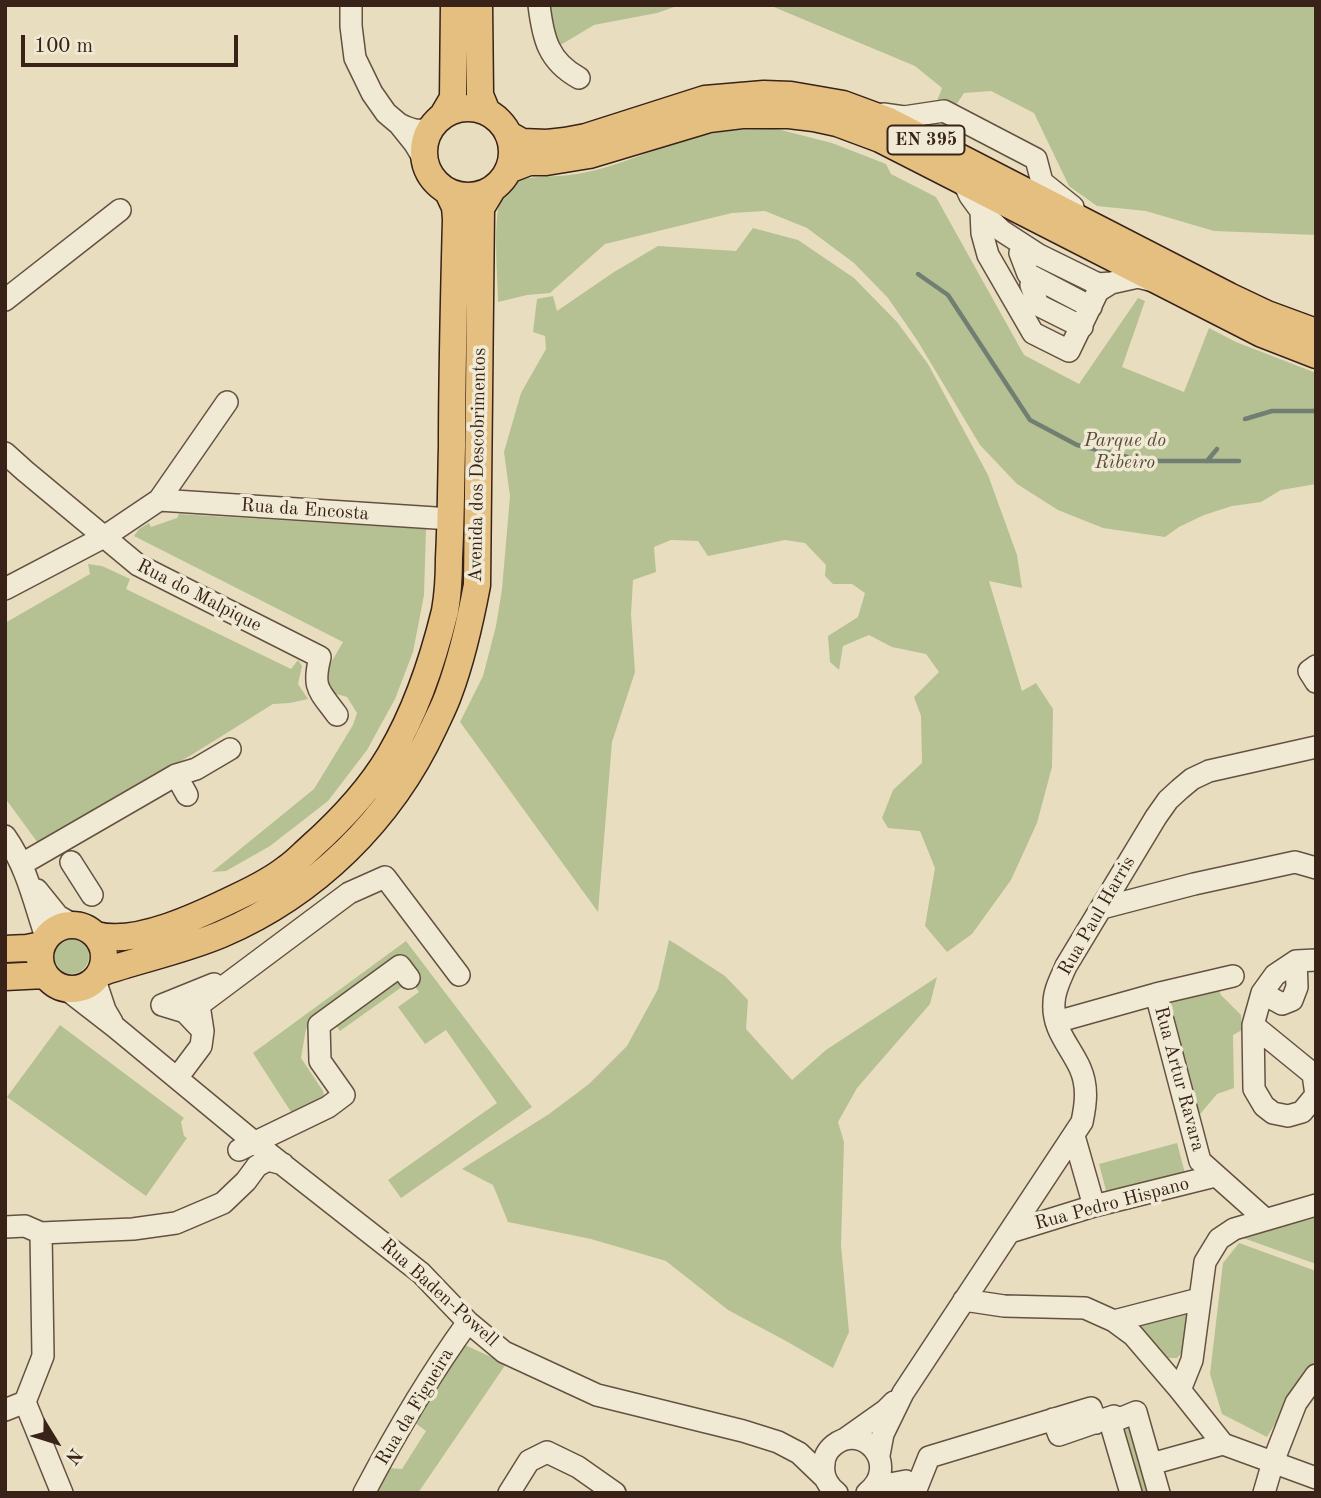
<!DOCTYPE html>
<html>
<head>
<meta charset="utf-8">
<style>
  body { margin:0 }
  #map { position:relative; width:1321px; height:1498px; overflow:hidden; background:#e8debf; font-family:"Old Standard TT",serif }
  canvas { display:block }
  .frame { position:absolute; inset:0; border:7px solid #392217; pointer-events:none }
  .north { position:absolute; left:21px; top:1407px; width:70px; height:70px; -webkit-text-stroke:5px #f0ead5; paint-order:stroke; rotate:128deg; font-size:19px; font-weight:700; line-height:28px; text-align:center; color:#392217 }
  .north::after { content:''; display:block; margin:auto; width:24px; height:32px; background:#392217; clip-path:polygon(50% 0,100% 100%,50% 72%,0 100%) }
  .scale { position:absolute; left:21px; top:35px; width:217px; height:32px; box-sizing:border-box; border:4px solid #392217; border-top:0; padding-left:9px; font-size:21px; line-height:24px; white-space:nowrap; color:#392217; -webkit-text-stroke:5px #f0ead5; paint-order:stroke }
</style>
</head>
<body>
<div id="map">
<canvas width="1321" height="1498"></canvas>
<div class="frame"></div>
<div class="north">N</div>
<div class="scale">100 m</div>
</div>
<script>
const g = document.querySelector('canvas').getContext('2d');
g.lineJoin = 'round';
function fill(path, color) {
  g.fillStyle = color;
  g.fill(path, 'evenodd');
}
function stroke(path, color, width, dash) {
  g.strokeStyle = color;
  g.lineWidth = width;
  g.lineCap = dash ? 'butt' : 'round';
  g.setLineDash(dash || []);
  g.stroke(path);
}
function label(font, color, halo, rows, align = 'center') {
  g.font = font + ' "Old Standard TT",serif';
  g.lineWidth = 7;
  g.setLineDash([]);
  g.textBaseline = 'middle';
  g.strokeStyle = halo;
  g.fillStyle = color;
  for (const [text, x, y, turn = 0] of rows) {
    g.save();
    g.translate(x, y);
    g.rotate((+turn || 0) * Math.PI / 180);
    g.textAlign = isNaN(turn) ? turn : align;
    if (halo) g.strokeText(text, 0, 0);
    g.fillText(text, 0, 0);
    g.restore();
  }
}
fill(new Path2D(`
  M 539,5 L 680,5 L 657,13 L 594,25 L 559,46 Z
  M 769,5 L 1316,5 L 1316,235 L 1214,231 L 1146,211 L 1097,206 L 1069,186 L 1034,113 L 991,91 L 964,93 L 956,105 L 937,101 L 942,88 L 915,66 Z
  M 777,129 L 832,143 L 886,164 L 891,174 L 936,197 L 1024,355 L 1079,384 L 1138,298 L 1145,301 L 1122,367 L 1184,392 L 1209,328 L 1236,342 L 1316,373 L 1316,484 L 1281,490 L 1261,502 L 1232,506 L 1204,515 L 1179,527 L 1165,537 L 1103,528 L 1058,510 L 1017,484 L 980,445 L 917,340 L 888,298 L 854,263 L 807,228 L 765,211 L 732,213 L 605,244 L 550,293 L 527,295 L 498,302 C 498,277 491,210 504,191 C 516,173 550,178 569,175 C 612,170 651,149 692,138 C 720,130 749,129 777,129 Z
  M 753,228 L 798,240 L 854,278 L 897,322 L 928,364 L 988,475 L 1017,555 L 1022,588 L 989,581 L 1022,691 L 1036,683 L 1053,709 L 1052,767 L 1037,823 L 1011,880 L 972,934 L 947,952 L 925,926 L 935,868 L 920,831 L 888,828 L 882,818 L 893,790 L 922,763 L 921,716 L 914,697 L 939,672 L 926,654 L 892,647 L 869,635 L 843,646 L 839,670 L 830,662 L 828,636 L 858,617 L 865,593 L 852,584 L 833,584 L 825,576 L 826,565 L 805,543 L 785,540 L 708,556 L 698,541 L 671,540 L 654,547 L 656,572 L 633,580 L 631,614 L 635,672 L 612,742 L 598,912 L 460,722 L 483,676 L 496,626 L 502,589 L 510,496 L 504,452 L 521,393 L 546,349 L 545,336 L 533,332 L 537,299 L 553,296 L 557,311 L 614,272 L 658,246 L 736,251 Z
  M 179,514 L 426,529 L 424,595 L 413,652 L 395,699 L 367,750 L 328,801 L 270,846 L 226,871 L 212,872 L 314,789 L 353,725 L 357,713 L 347,697 L 333,693 L 325,685 L 325,673 L 343,642 L 134,536 L 139,529 L 149,523 L 151,527 L 177,518 Z
  M 88,564 L 102,566 L 130,579 L 126,589 L 291,669 L 298,660 L 302,666 L 298,684 L 308,699 L 290,703 L 273,704 L 193,754 L 38,843 L 5,798 L 5,623 L 90,574 Z
  M53 956a18 18 0 1 1 36 0a18 18 0 1 1-36 0Z
  M 669,940 L 679,946 L 725,976 L 748,1000 L 746,1029 L 792,1080 L 826,1050 L 937,977 L 930,1004 L 857,1088 L 838,1122 L 844,1142 L 841,1245 L 849,1332 L 833,1368 L 786,1341 L 728,1310 L 666,1261 L 591,1239 L 508,1222 L 493,1185 L 462,1169 L 549,1114 L 589,1084 L 627,1046 L 658,989 Z
  M 406,941 L 532,1107 L 401,1198 L 388,1180 L 497,1103 L 446,1030 L 425,1044 L 398,1007 L 419,992 L 410,980 L 403,959 L 306,1029 L 301,1058 L 323,1091 L 324,1097 L 321,1100 L 293,1115 L 253,1053 Z
  M 394,977 L 406,984 L 340,1031 L 332,1020 Z
  M 1217,986 L 1221,995 L 1241,1015 L 1242,1030 L 1233,1035 L 1234,1088 L 1217,1094 L 1196,1119 L 1166,1000 Z
  M 60,1025 L 184,1118 L 181,1122 L 184,1136 L 187,1138 L 146,1196 L 7,1097 Z
  M 1177,1143 L 1186,1177 L 1108,1198 L 1099,1164 Z
  M 1316,1218 L 1316,1264 L 1243,1238 L 1267,1230 Z
  M 1239,1243 L 1316,1271 L 1316,1363 L 1291,1397 L 1267,1437 L 1222,1414 L 1210,1374 L 1223,1263 Z
  M 1188,1308 L 1185,1349 L 1177,1358 L 1168,1358 C 1155,1347 1146,1334 1135,1322 Z
  M 463,1344 L 506,1364 L 418,1493 L 375,1493 L 389,1468 L 402,1469 L 426,1431 L 414,1422 Z
  M 1133,1425 L 1152,1493 L 1136,1493 L 1119,1429 Z`), '#b5c192');
stroke(new Path2D(`
  M 918,274 L 948,295 L 1030,420 L 1077,445 L 1144,461 L 1239,461
  M 1245,419 L 1272,411 L 1316,411
  M 1207,461 L 1217,449`), '#717e72', 4.5);
const minor = new Path2D(`
  M 351,5 L 351,26 L 355,58 L 372,93 L 386,113 L 399,124 L 415,144 L 424,159
  M 539,5 C 543,38 548,61 579,78
  M 883,114 L 904,117 L 944,111 L 1036,159 L 1042,182 L 1073,207
  M 399,124 C 411,130 417,132 430,129
  M 963,181 L 970,196 L 981,211 L 982,233 L 988,255 L 1033,333 L 1069,351 L 1098,291 L 1111,283 L 1138,277 L 1154,281
  M 981,211 L 1002,231 L 1039,255 L 1098,284 L 1111,283
  M 1020,253 L 1028,274 L 1091,307
  M 1031,285 L 1038,305 L 1082,327
  M 5,300 L 120,210
  M 5,453 L 25,471 L 138,565 L 320,657 C 312,689 319,690 337,715
  M 159,500 L 451,519
  M 5,589 L 104,537 L 159,500 L 227,402
  M 1316,666 L 1309,671 L 1316,682
  M 176,775 L 187,795
  M 5,836 C 27,867 34,902 46,937
  M 71,862 L 92,895
  M 22,864 L 176,775 L 196,769 L 230,749
  M 37,890 L 58,916 L 72,924
  M 1102,908 L 1194,884 L 1295,862 L 1316,868
  M 95,980 L 105,1010 L 112,1022
  M 66,989 L 115,1027 L 254,1142 L 421,1273 L 468,1322 L 504,1352 L 597,1395 L 743,1431 L 778,1442 L 799,1453 L 824,1477
  M 1262,993 L 1282,1004 L 1292,1000 L 1297,987 L 1296,961
  M 1156,994 L 1200,1161 L 1265,1219
  M 1056,1022 L 1156,994 L 1233,976
  M 1253,1025 L 1313,1074 L 1316,1095 L 1302,1112 L 1288,1116 L 1273,1113 L 1264,1106 L 1254,1089 L 1253,1025 L 1262,993 L 1275,975 L 1296,961 L 1316,960
  M 203,1031 L 185,1012 L 162,1005 L 214,984
  M 177,1078 L 201,1046 L 203,1031 L 199,1005 L 349,893 L 385,877 L 459,975
  M 1074,1136 L 1094,1206
  M 239,1150 L 328,1107 L 344,1095 L 320,1061 L 319,1025 L 400,966 L 409,978
  M 5,1227 L 25,1226 L 41,1233 L 133,1229 L 176,1223 L 223,1203 L 246,1181 L 257,1166 L 268,1160 L 283,1164
  M 1010,1232 L 1094,1206 L 1215,1176
  M 41,1233 L 43,1356 L 25,1402 L 62,1493
  M 964,1300 L 1004,1306 L 1085,1308 L 1114,1321 L 1133,1335 L 1180,1390 L 1223,1444 L 1316,1478
  M 1114,1321 L 1199,1299
  M 1180,1390 L 1192,1360 L 1205,1262 L 1219,1239 L 1234,1229 L 1316,1205
  M 5,1410 L 25,1402
  M 1109,1418 L 1131,1493
  M 1053,1419 L 1059,1435 L 1114,1416 L 1119,1419 L 1136,1412 L 1159,1493
  M 845,1439 L 886,1410 L 894,1402
  M 879,1455 L 883,1434 L 903,1393 L 1082,1122 C 1086,1103 1088,1086 1080,1068 C 1070,1046 1052,1029 1054,1003 C 1054,990 1061,978 1066,966 L 1156,817 L 1168,800 L 1180,789 L 1192,779 L 1209,771 L 1316,747
  M 1151,1464 L 1223,1444
  M 874,1487 L 906,1481
  M 917,1487 L 929,1457 L 1091,1408 L 1096,1423
  M 364,1493 C 395,1434 429,1376 468,1322
  M 509,1493 L 529,1461 L 547,1452 L 578,1467 L 615,1493
  M 837,1493 C 828,1486 822,1477 824,1464 C 824,1457 828,1450 834,1445 C 864,1421 901,1466 867,1493
  M 1264,1493 L 1273,1462 L 1296,1403 L 1316,1375`);
const major = new Path2D(`
  M 479,5 L 480,95 L 487,112
  M424 152a44 44 0 1 1 88 0a44 44 0 1 1-88 0Z
  M 443,115 L 453,98 L 454,5
  M 508,134 L 522,142 L 547,143 L 565,141 L 586,137 L 705,99 L 764,94 L 791,95 L 843,104 L 889,121 L 1229,296 L 1267,314 L 1316,332
  M 508,170 L 529,162 L 546,162 L 589,155 L 709,119 L 742,115 L 789,115 L 814,118 L 837,123 L 880,139 L 1262,334 L 1316,355
  M40 957a32 32 0 1 1 64 0a32 32 0 1 1-64 0Z
  M 96,935 C 136,946 200,915 237,897 C 254,889 272,880 287,868 C 296,862 303,854 311,847 C 341,820 370,789 390,755 C 416,711 433,660 445,611 C 448,594 449,576 449,558 C 451,521 451,484 452,447 C 452,371 454,295 456,219 L 455,207 L 448,192
  M 5,949 L 27,948 L 42,945
  M 100,973 C 140,959 182,951 222,934 C 315,894 391,820 434,727 C 439,716 445,705 449,693 C 462,658 470,622 477,585 L 481,208 L 493,188
  M 5,977 L 45,975`);
stroke(minor, '#655141', 24);
stroke(major, '#392217', 29);
stroke(minor, '#f0ead5', 21);
stroke(major, '#e4bf80', 26);
for (const [x, y, w] of [
  [926,140,77]
]) {
  const box = new Path2D();
  box.roundRect(x - w / 2, y - 14.5, w, 29, 5);
  g.fillStyle = '#f0ead5';
  g.fill(box);
  stroke(box, '#392217', 2);
}
label('bold 18px', '#392217', null, [
  ["EN 395",926,140]
]);
label('italic 19px', '#584a36', '#f0ead5', [
  ["Parque do",1125,441],
  ["Ribeiro",1125,463]
]);
label('19px', '#392217', '#f0ead5', [
  ["Avenida dos Descobrimentos",478,465,-89],
  ["Rua da Encosta",305,510,4],
  ["Rua do Malpique",199,596,27],
  ["Rua Paul Harris",1097,916,-60],
  ["Rua Artur Ravara",1179,1079,75],
  ["Rua Pedro Hispano",1112,1204,-15],
  ["Rua Baden-Powell",439,1293,42],
  ["Rua da Figueira",415,1407,-59]
]);
</script>
</body>
</html>
